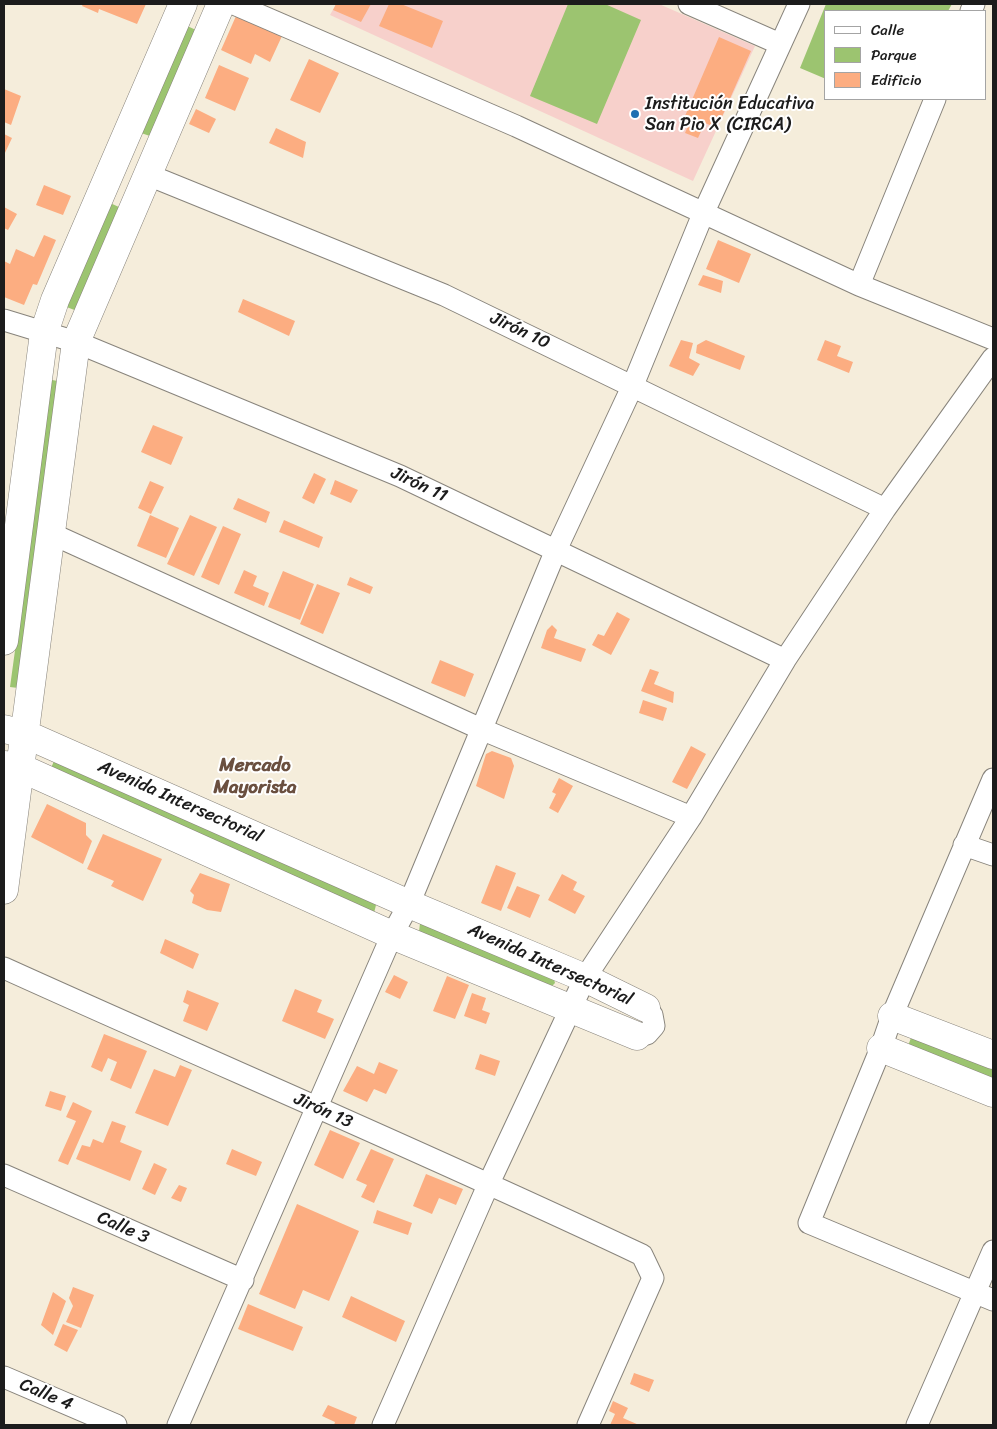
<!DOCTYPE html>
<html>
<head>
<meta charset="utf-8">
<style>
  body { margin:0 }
  #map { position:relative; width:997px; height:1429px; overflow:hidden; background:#f5eddb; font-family:Sriracha,sans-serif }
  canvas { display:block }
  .frame { position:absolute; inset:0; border:5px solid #1c1c1c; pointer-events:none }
  .legend { position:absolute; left:824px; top:10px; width:162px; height:90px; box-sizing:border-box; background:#fff; border:1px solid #a4a4a4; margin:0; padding:6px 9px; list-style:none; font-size:15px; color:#1c1c1c }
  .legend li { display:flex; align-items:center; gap:10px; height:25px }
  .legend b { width:25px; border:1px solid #a4a4a4 }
</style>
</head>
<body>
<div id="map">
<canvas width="997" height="1429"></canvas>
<div class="frame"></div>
<ul class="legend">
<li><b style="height:6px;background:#fff"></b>Calle</li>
<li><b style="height:14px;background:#9cc470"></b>Parque</li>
<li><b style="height:14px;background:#fcad81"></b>Edificio</li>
</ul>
</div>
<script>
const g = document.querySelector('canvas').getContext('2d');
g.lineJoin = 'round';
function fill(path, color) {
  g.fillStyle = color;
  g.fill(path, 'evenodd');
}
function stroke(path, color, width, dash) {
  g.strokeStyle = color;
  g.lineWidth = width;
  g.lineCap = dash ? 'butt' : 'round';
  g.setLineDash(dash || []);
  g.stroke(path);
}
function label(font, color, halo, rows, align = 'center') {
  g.font = font + ' Sriracha,sans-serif';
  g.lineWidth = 4;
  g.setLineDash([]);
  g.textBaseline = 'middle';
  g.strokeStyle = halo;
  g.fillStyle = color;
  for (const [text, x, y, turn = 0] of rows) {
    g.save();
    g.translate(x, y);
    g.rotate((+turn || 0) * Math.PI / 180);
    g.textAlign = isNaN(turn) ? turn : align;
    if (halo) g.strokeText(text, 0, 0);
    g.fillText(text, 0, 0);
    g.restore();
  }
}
fill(new Path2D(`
  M 336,4 L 659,4 L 755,46 L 693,181 L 330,15 Z`), '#f7d0cb');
fill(new Path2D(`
  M 568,4 L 605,4 L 641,20 L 597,124 L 530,96 Z
  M 826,4 L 952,4 L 948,11 L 826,11 L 826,79 L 800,68 Z
  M 185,25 L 196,30 L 150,136 L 138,132 Z
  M 108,202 L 121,208 L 77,311 L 64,306 Z
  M 52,380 L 58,381 L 18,688 L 10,687 Z
  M 55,759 L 371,900 L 376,905 L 374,913 L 50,770 Z
  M 420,923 L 554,979 L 555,983 L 552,986 L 419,932 Z
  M 912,1035 L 993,1067 L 993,1079 L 908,1046 Z`), '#9cc470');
fill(new Path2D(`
  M 83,4 L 146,4 L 137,24 L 99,9 L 98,13 L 82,6 Z
  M 336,4 L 371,4 L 361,22 L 333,10 Z
  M 389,4 L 401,4 L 443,21 L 432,48 L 379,26 Z
  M 236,16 L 282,36 L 270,62 L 255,54 L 251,64 L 221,50 Z
  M 719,37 L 751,51 L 717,128 L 705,123 L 698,138 L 685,133 L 691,119 L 685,116 Z
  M 309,59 L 339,73 L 320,113 L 290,100 Z
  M 219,65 L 249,78 L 235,111 L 205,98 Z
  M 4,89 L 21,96 L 11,125 L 4,122 Z
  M 196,109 L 216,119 L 209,133 L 189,124 Z
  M 276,128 L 306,142 L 303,158 L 269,143 Z
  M 4,134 L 12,138 L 4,155 Z
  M 44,185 L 71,196 L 63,215 L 36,205 Z
  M 4,207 L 17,214 L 8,230 L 4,228 Z
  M 44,235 L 56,240 L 37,285 L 33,284 L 24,305 L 4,297 L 4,261 L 10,264 L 16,249 L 34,257 Z
  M 718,240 L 751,254 L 739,283 L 706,269 Z
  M 703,275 L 723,281 L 721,293 L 698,285 Z
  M 243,299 L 295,321 L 289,336 L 238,312 Z
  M 681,340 L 693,343 L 689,358 L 700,364 L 693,376 L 669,366 Z
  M 706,340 L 745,356 L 740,370 L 696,353 L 697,345 Z
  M 825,340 L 841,346 L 837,356 L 853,362 L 849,373 L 817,360 Z
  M 153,425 L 183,437 L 171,465 L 141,452 Z
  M 314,473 L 326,479 L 314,504 L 302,498 Z
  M 335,480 L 358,490 L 351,503 L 330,494 Z
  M 150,481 L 164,487 L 151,514 L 138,508 Z
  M 238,498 L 270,512 L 266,523 L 233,509 Z
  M 150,515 L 179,528 L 166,558 L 137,546 Z
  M 190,515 L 217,527 L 194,576 L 167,564 Z
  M 284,520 L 323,537 L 319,548 L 279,532 Z
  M 223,526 L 241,534 L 219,585 L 201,577 Z
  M 244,570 L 257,576 L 253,586 L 269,593 L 264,606 L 234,593 Z
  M 283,571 L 314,584 L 300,620 L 268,607 Z
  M 350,577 L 373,587 L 370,594 L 347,585 Z
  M 317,584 L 340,593 L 323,634 L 300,624 Z
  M 617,612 L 630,619 L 611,655 L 592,645 L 598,634 L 604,636 Z
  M 552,625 L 557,630 L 554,638 L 586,649 L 581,662 L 541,648 L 547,630 Z
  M 440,660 L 474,674 L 465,697 L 431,683 Z
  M 650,669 L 659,672 L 654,684 L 674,692 L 673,703 L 641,691 Z
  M 643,700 L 667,708 L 663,721 L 639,713 Z
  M 691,746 L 706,754 L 687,789 L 672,782 Z
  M 492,751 L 511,758 L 514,766 L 504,799 L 476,786 L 486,754 Z
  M 559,778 L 573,786 L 558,813 L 549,808 L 556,794 L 552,792 Z
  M 47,804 L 86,823 L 86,835 L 92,841 L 83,864 L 31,837 Z
  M 103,834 L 162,859 L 143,901 L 111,886 L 114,881 L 87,869 Z
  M 496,865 L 516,873 L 501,911 L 481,903 Z
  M 200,873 L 230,884 L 221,912 L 207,910 L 192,903 L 194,895 L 190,891 Z
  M 562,874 L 577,882 L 573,890 L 585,896 L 575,914 L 548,900 Z
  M 517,886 L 540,895 L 530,918 L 507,908 Z
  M 165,939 L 199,954 L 193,969 L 160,953 Z
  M 394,975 L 408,982 L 400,999 L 385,992 Z
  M 447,976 L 469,985 L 455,1019 L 433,1011 Z
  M 295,989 L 322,1000 L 317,1012 L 334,1019 L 325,1039 L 282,1021 Z
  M 187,990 L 219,1003 L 207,1031 L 183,1021 L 189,1005 L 183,1002 Z
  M 472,993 L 486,998 L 482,1010 L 490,1013 L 486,1024 L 464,1016 Z
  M 104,1034 L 147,1051 L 131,1089 L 110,1080 L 117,1062 L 108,1058 L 102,1072 L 91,1067 Z
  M 480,1054 L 500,1061 L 495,1076 L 475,1069 Z
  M 379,1062 L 398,1070 L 386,1094 L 374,1089 L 367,1102 L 343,1091 L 357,1066 L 374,1074 Z
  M 180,1065 L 192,1070 L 168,1126 L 135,1113 L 154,1069 L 175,1077 Z
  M 50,1091 L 66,1096 L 61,1111 L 45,1106 Z
  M 73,1102 L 92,1111 L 68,1165 L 58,1161 L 76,1121 L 66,1117 Z
  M 112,1121 L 126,1126 L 120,1142 L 142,1151 L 130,1181 L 76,1159 L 82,1145 L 90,1147 L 93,1139 L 103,1143 Z
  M 330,1130 L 360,1143 L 343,1179 L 314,1165 Z
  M 232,1149 L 262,1162 L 256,1176 L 226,1164 Z
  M 371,1149 L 394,1159 L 374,1203 L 361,1197 L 367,1185 L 356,1180 Z
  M 154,1163 L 167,1169 L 155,1195 L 142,1189 Z
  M 426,1174 L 463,1189 L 456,1205 L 439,1198 L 432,1214 L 413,1206 Z
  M 179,1185 L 187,1188 L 181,1202 L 171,1198 Z
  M 297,1204 L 359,1231 L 329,1301 L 303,1290 L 295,1309 L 259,1294 Z
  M 377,1210 L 412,1223 L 408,1235 L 373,1223 Z
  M 73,1287 L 94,1295 L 81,1328 L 66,1322 L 73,1306 L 69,1298 Z
  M 53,1292 L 66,1301 L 53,1335 L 41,1325 Z
  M 351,1296 L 405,1321 L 396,1342 L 342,1317 Z
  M 248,1304 L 303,1327 L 293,1351 L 238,1329 Z
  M 63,1324 L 78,1330 L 67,1352 L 54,1345 Z
  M 634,1373 L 654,1380 L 649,1392 L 630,1384 Z
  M 613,1401 L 628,1408 L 623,1418 L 639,1425 L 610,1425 L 615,1414 L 609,1411 Z
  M 328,1405 L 357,1417 L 354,1425 L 334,1425 L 335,1422 L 322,1416 Z`), '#fcad81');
const street = new Path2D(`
  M 234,4 L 516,126 L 859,285 L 993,339
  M 689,4 L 780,44
  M 971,11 L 974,4
  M 146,174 L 444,295 L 885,509
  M 859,285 L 935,99
  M 4,320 L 76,342 L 400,476 L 785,660
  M 52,534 L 481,729 L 691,817
  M 993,779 L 892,1016 L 881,1048 L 809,1223 L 993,1300
  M 964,845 L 993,855
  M 4,968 C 216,1064 431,1155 642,1255 L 653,1278 L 588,1425
  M 637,1036 L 647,1034 L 654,1026 L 652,1015 L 646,1008
  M 4,1175 L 243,1280
  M 4,1377 L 116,1425
  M 178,1425 L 392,935 L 409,904 L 556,550 L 633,385 L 703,214 L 799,4
  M 383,1425 L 489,1183 L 585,978 L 691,817 L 785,660 L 885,509 L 993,358
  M 917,1425 L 993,1251`);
const secondary = new Path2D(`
  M 4,641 L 44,333 L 55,300 L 183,4
  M 4,729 L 25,734 L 409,904 L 585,978 L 646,1008
  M 5,765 L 21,768 L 392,935 L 637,1036
  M 4,890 L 76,342 L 221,4
  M 892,1016 L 993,1055
  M 881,1048 L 993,1093`);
stroke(street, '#88847c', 23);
stroke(secondary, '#88847c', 29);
stroke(street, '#fff', 21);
stroke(secondary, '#fff', 28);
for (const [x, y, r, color] of [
  [635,114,5,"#1f6fb2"]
]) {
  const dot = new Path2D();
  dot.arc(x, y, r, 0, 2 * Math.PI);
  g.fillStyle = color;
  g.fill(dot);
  stroke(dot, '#fff', 2);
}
label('18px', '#1c1c1c', '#fff', [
  ["Institución Educativa",645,104],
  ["San Pio X (CIRCA)",645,125]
], 'left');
label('18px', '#1c1c1c', '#fff', [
  ["Jirón 10",520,331,25],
  ["Jirón 11",419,485,25],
  ["Avenida Intersectorial",180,802,24],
  ["Avenida Intersectorial",550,965,24],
  ["Jirón 13",323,1111,24],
  ["Calle 3",123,1228,24],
  ["Calle 4",46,1395,23]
]);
label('bold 19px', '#6a4f3f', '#fff', [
  ["Mercado",255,766],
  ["Mayorista",255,788]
]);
</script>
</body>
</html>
